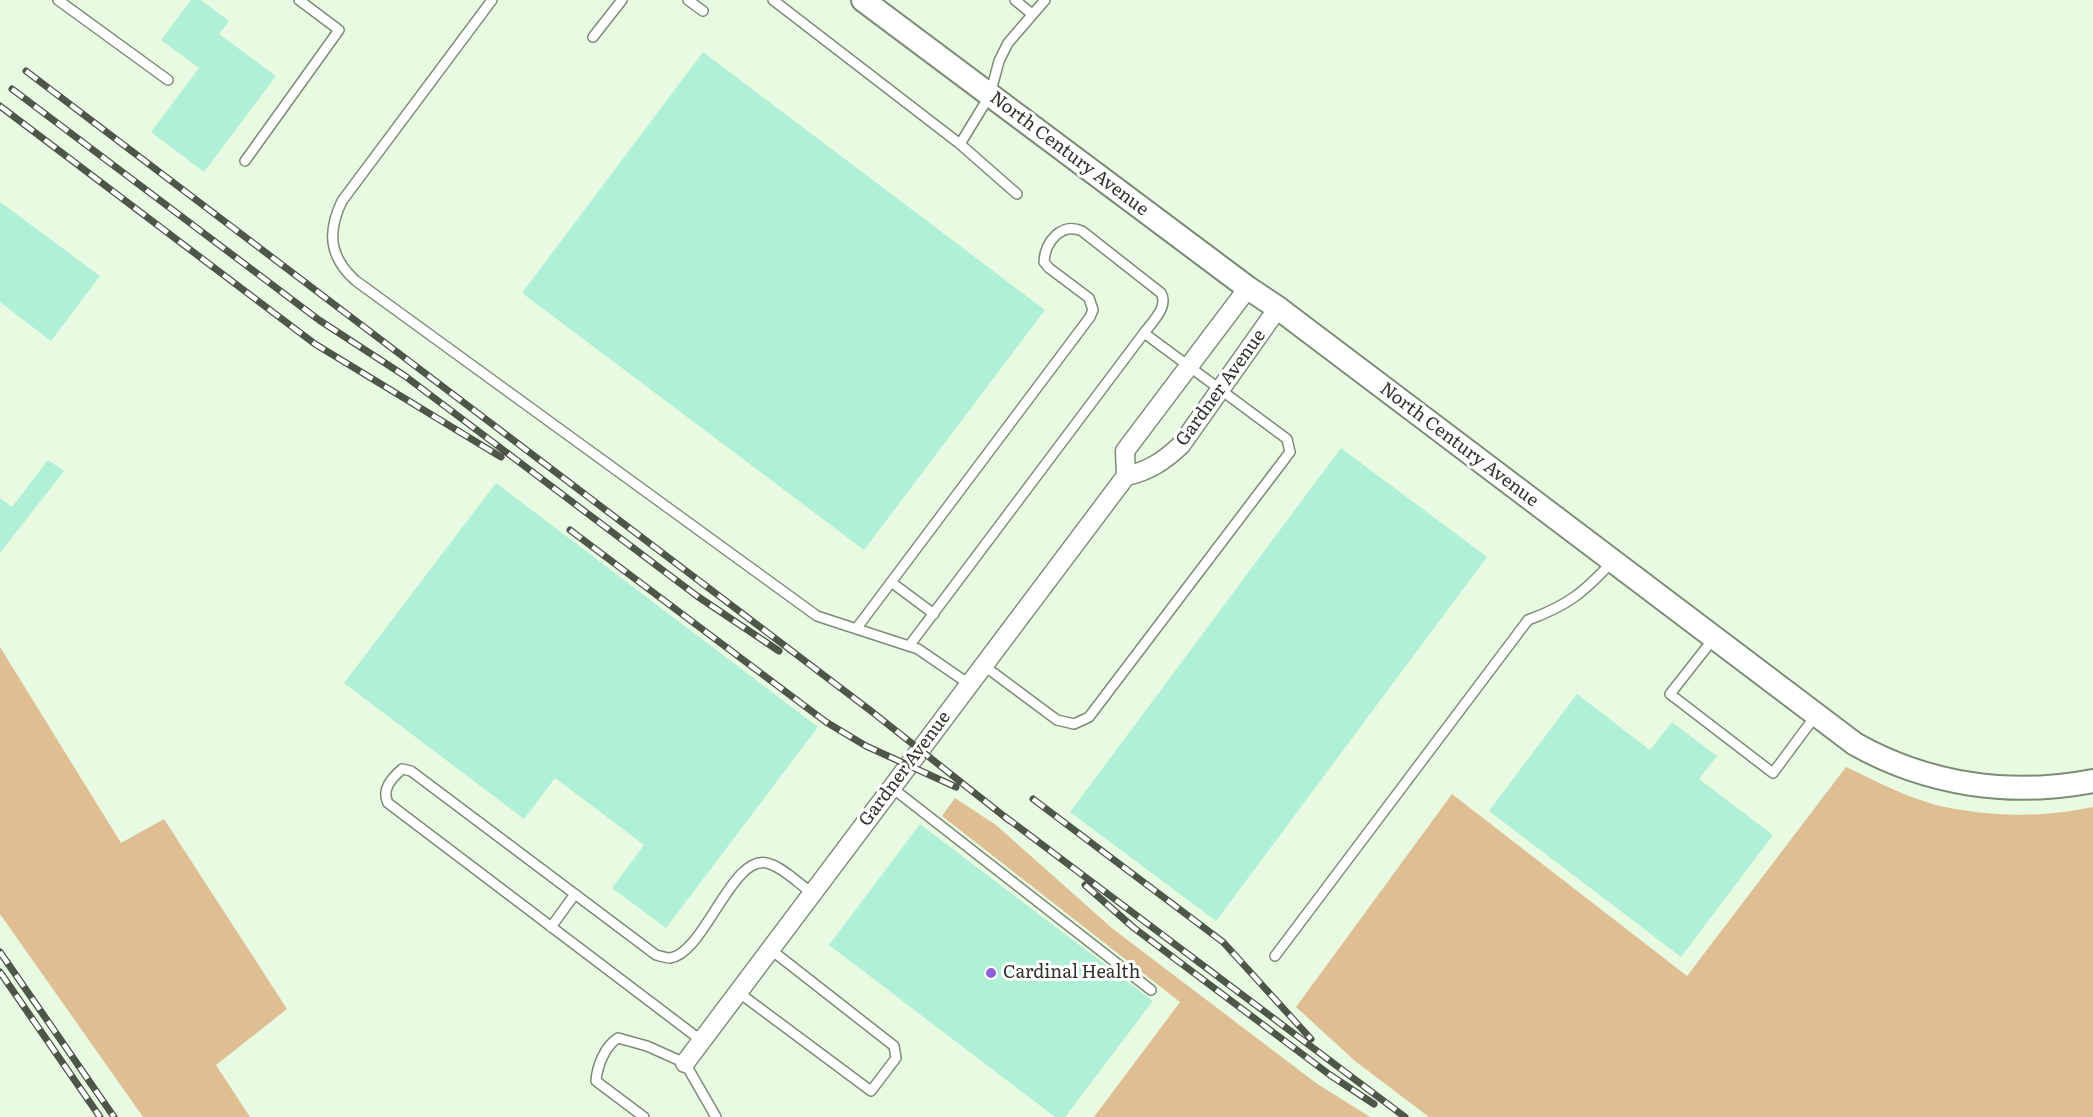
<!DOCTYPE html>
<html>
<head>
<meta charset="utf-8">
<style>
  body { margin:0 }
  canvas { display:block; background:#e8fae1 }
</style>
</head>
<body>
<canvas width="2093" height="1117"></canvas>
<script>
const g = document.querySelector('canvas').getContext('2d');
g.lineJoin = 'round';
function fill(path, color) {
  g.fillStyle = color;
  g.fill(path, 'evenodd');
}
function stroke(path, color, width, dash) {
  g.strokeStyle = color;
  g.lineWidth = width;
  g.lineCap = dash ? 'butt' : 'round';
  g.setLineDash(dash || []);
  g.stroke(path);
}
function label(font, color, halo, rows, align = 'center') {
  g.font = font + ' Literata,serif';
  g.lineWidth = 6;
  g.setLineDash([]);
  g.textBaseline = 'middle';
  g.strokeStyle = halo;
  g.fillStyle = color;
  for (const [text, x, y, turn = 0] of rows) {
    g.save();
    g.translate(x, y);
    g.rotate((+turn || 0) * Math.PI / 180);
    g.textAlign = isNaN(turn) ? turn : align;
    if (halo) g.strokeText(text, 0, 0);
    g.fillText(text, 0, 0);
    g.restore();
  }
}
fill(new Path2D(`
  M 0,647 L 121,843 L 164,819 L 287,1009 L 216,1065 L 250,1117 L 143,1117 L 0,914 Z
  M 1846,767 C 1874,780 1906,797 1936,805 C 1987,817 2042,818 2093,807 L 2093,1117 L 1429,1117 L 1355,1061 L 1296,1007 L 1452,794 L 1687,976 Z
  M 955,798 L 996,825 L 1113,929 L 1316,1083 L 1370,1117 L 1094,1117 L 1180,1002 L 942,816 Z`), '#e0be94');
fill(new Path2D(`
  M 191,0 L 201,0 L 229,21 L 219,34 L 276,76 L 204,172 L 151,132 L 199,68 L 161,40 Z
  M 703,52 L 1045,310 L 864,550 L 522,293 Z
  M 0,202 L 100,276 L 51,341 L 0,302 Z
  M 1341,448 L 1487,557 L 1216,921 L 1070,812 Z
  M 48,460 L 64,471 L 0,553 L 0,498 L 12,507 Z
  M 496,483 L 818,727 L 666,928 L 612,888 L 644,845 L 555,778 L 524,819 L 344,683 Z
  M 1577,694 L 1650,750 L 1672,722 L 1717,756 L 1699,779 L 1773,835 L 1681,957 L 1489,811 Z
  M 920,824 L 1153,1001 L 1065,1117 L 1055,1117 L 829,945 Z`), '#b0f0d7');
const service = new Path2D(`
  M 58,0 L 168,80
  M 492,0 L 342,201 C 327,232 329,257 356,281 L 817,616 L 918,649 L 969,684
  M 688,0 L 703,11
  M 773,0 L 960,144 L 990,95 L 999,61 L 1008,43 L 1045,0
  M 1015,0 L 1032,14
  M 593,37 L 622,0
  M 960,144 L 1017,194
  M 245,161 L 339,30 L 299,0
  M 891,582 L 934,614
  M 856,629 L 1090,317 L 1093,310 L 1089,298 L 1049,268 L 1044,262 C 1045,241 1062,222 1082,231 L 1161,293 C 1169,307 1152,322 1144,333 L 1287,439 L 1290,452 L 1089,717 L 1074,724 L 1057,720 L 983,665
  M 1714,638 L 1670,694 L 1773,773 L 1816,715
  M 909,646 L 1144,333
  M 891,787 L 1151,990
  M 551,927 L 575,894
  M 1275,956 L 1528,620 C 1569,605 1584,592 1613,561
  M 738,992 L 871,1091 L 896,1058 L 894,1046 L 770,949
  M 702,1041 L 388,803 C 381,789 392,778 402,769 L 411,771 L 656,955 C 660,956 666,958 670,958 C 705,954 733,849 770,864 C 785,869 799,884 812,893
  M 644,1117 L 596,1081 C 597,1066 605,1046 618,1038 L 647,1046 L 685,1063 L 716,1117`);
const minor = new Path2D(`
  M 1126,476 C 1149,471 1164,461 1181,445 L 1278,308
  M 685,1063 L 1126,476 L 1125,451 L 1248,288`);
const tertiary = new Path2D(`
  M 863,0 L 1248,288 L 1278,308 L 1855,744 C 1928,785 2011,797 2093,781`);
stroke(service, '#7c8d76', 12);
stroke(minor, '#7c8d76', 21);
stroke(tertiary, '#7c8d76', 26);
stroke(service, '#fff', 9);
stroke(minor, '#fff', 18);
stroke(tertiary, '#fff', 22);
const rail = new Path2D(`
  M 26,71 L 871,711 L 1010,821
  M 12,89 L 319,320 L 405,376 L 697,596 L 779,651
  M 0,106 L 315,344 L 501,457
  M 570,530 L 826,722 L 866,746 L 956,787
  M 1033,799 L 1223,942 L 1311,1039
  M 1004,816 L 1405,1117
  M 1085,885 L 1134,928 L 1330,1075 L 1374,1104
  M 0,952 L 114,1117
  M 0,972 L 100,1117`);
stroke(rail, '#4d5649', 7);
stroke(rail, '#fff', 4.5, [14]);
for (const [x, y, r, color] of [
  [991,973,6,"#8d5fd9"]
]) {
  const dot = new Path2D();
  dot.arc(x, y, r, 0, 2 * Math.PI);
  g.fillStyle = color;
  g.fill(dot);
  stroke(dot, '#fff', 2);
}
label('18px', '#2d342a', '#fff', [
  ["North Century Avenue",1069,154,37],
  ["Gardner Avenue",1221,388,-54],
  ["North Century Avenue",1459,445,37],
  ["Gardner Avenue",905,769,-53]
]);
label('18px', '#2d342a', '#fff', [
  ["Cardinal Health",1003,973]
], 'left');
</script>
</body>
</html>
